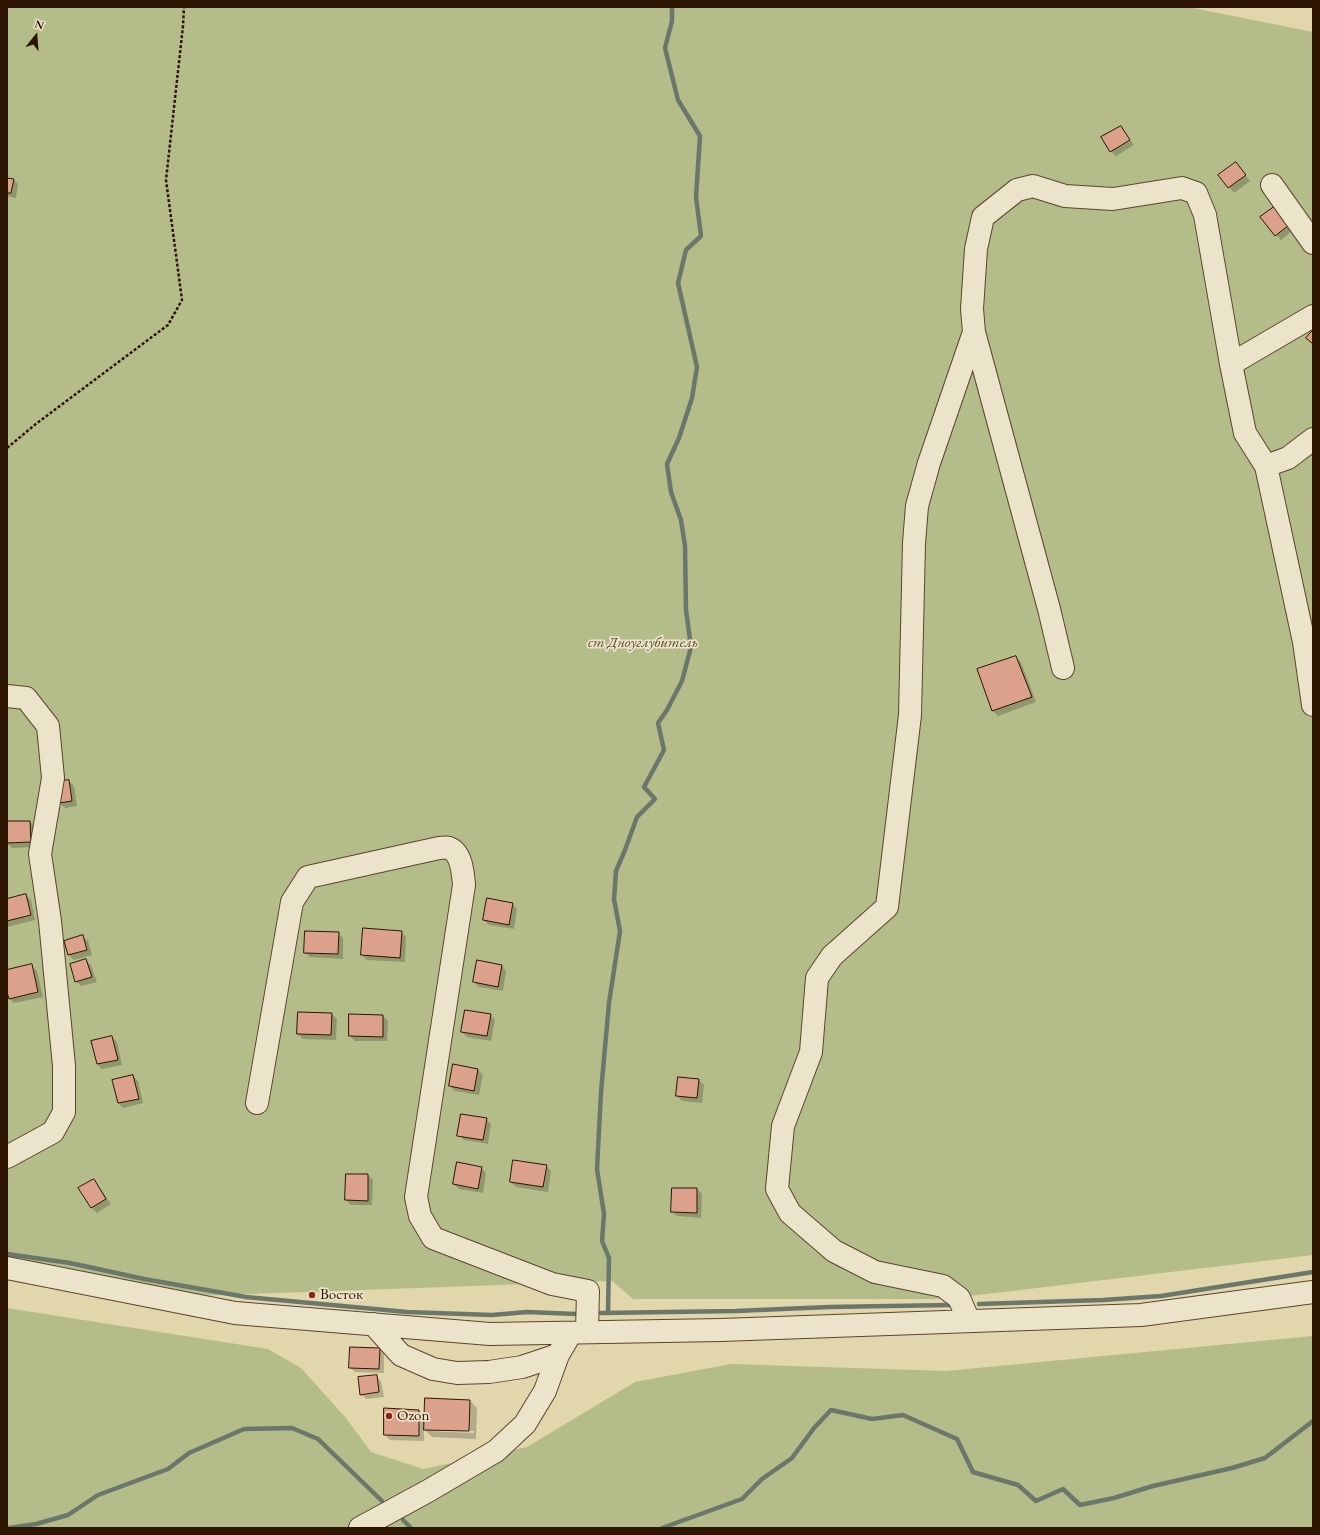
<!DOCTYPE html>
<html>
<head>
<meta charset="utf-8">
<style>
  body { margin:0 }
  #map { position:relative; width:1320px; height:1535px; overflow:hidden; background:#e2d6ad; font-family:"EB Garamond",serif }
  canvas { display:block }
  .frame { position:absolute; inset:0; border:8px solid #2d1502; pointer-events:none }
  .north { position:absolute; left:16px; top:16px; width:40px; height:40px; -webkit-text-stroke:3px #ece4ca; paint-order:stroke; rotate:17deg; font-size:11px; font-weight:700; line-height:16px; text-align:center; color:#2d1502 }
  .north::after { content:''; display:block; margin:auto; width:14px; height:18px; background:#2d1502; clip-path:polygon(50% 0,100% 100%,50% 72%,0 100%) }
</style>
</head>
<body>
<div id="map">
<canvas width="1320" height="1535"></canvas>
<div class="frame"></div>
<div class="north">N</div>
</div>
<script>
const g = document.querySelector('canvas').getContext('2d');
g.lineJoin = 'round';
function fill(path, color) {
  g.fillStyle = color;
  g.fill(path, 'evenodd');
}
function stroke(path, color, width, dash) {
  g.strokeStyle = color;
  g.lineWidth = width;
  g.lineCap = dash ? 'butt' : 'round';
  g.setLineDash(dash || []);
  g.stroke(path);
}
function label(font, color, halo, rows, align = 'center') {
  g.font = font + ' "EB Garamond",serif';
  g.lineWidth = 3.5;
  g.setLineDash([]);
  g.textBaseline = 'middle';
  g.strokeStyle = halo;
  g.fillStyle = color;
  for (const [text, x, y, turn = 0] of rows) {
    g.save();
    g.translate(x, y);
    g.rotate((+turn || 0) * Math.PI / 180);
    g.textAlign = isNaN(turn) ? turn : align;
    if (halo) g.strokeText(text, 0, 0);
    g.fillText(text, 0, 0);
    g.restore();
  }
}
fill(new Path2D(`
  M 7,7 L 1188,7 L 1313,32 L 1313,1255 L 945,1299 L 633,1299 L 612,1281 L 195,1296 L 7,1263 Z
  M 7,1308 L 268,1349 L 301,1368 L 346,1418 L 371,1452 L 423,1469 L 527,1447 L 635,1382 L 731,1364 L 946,1371 L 1313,1336 L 1313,1528 L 7,1528 Z`), '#b4bd89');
fill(new Path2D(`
  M 1121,127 L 1134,145 L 1116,156 L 1111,151 L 1103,138 Z
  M 1240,169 L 1250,181 L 1234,193 L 1220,175 Z
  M 7,179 L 13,179 L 18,184 L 16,198 L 7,196 Z
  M 1274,208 L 1293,230 L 1281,240 L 1276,235 Z
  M 1016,657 L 1021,662 L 1036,702 L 998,716 L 993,711 Z
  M 69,781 L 74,786 L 77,806 L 65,808 L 60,803 Z
  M 7,822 L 30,822 L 35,827 L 35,847 L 12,848 L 7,843 Z
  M 26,895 L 31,900 L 35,920 L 7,927 L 7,900 Z
  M 512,904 L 517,909 L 514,929 L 489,925 L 484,920 Z
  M 401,932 L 406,937 L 405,962 L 367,960 L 362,955 Z
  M 338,933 L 343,938 L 343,959 L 310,957 L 305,952 Z
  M 83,937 L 88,941 L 92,955 L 74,960 L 69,955 L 65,942 Z
  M 86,960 L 91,965 L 97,982 L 81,986 L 76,981 Z
  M 32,966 L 37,971 L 43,997 L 14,1003 L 9,998 L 7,988 L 7,971 Z
  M 502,966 L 506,971 L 503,991 L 479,987 L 474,982 Z
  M 332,1014 L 337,1019 L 336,1040 L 303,1039 L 298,1034 Z
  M 490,1015 L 495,1020 L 491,1041 L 467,1037 L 462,1032 Z
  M 383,1016 L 388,1021 L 387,1041 L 355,1041 L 350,1036 Z
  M 112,1037 L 117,1042 L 122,1065 L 102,1069 L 97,1064 L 92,1042 Z
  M 454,1066 L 478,1070 L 483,1075 L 479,1095 L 455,1091 L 450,1086 Z
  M 133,1076 L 138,1081 L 143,1103 L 123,1108 L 118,1103 Z
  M 699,1080 L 704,1085 L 702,1103 L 682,1101 L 677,1096 Z
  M 486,1119 L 491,1124 L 488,1144 L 464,1140 L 459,1135 Z
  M 546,1166 L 551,1171 L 548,1192 L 516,1187 L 511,1182 Z
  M 481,1168 L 486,1173 L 483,1193 L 459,1189 L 454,1184 Z
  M 368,1175 L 373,1180 L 372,1205 L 351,1205 L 346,1200 Z
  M 93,1180 L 98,1185 L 111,1204 L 97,1213 L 92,1208 Z
  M 697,1189 L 702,1194 L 701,1218 L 677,1216 L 672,1211 Z
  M 379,1349 L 384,1354 L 384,1373 L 355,1372 L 350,1367 Z
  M 376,1376 L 381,1381 L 384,1397 L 366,1399 L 361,1394 Z
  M 470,1401 L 477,1408 L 476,1439 L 432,1437 L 424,1429 L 424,1441 L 390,1440 L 385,1435 L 385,1409 L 419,1411 L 425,1417 ZM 431,1429 L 474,1431 L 474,1433 L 431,1431 Z`), '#0003');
stroke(new Path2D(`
  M 7,1254 L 70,1263 L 144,1279 L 246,1297 L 407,1312 L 492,1315 L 527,1312 L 576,1314
  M 979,1304 L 1103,1300 L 1161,1296 L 1313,1272
  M 601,1313 L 736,1311 L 829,1307 L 950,1305
  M 608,1313 L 609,1258 L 602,1241 L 604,1214 L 597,1169 L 601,1092 L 609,1003 L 620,931 L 614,899 L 616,871 L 625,850 L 637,817 L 655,799 L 644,787 L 664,750 L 658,723 L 667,710 L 682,681 L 691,647 L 686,610 L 685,546 L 681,520 L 671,492 L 667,464 L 679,438 L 692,398 L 697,367 L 678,283 L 686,250 L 701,236 L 696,197 L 700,136 L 678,100 L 665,48 L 672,21 L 672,7
  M 403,1520 L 411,1528
  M 9,1528 L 36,1524 L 68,1515 L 98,1495 L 168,1469 L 189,1453 L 244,1429 L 292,1428 L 318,1439 L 382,1501
  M 662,1528 L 742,1499 L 762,1479 L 792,1458 L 814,1428 L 831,1410 L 872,1419 L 903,1415 L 957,1439 L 973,1472 L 1018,1485 L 1036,1501 L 1063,1489 L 1080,1505 L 1114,1498 L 1153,1486 L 1232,1468 L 1265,1458 L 1313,1421`), '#6b776a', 4.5);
const building = new Path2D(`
  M 1121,126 L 1130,140 L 1110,152 L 1101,137 Z
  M 1236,162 L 1246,175 L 1228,188 L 1218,175 Z
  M 7,178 L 14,179 L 11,193 L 7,193 Z
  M 1274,207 L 1289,225 L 1275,236 L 1260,217 Z
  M 1313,330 L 1313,344 L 1306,338 Z
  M 1016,656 L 1032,697 L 992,711 L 977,669 Z
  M 69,780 L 72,801 L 59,803 L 56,782 Z
  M 7,821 L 30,821 L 31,842 L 7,843 Z
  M 26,894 L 31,915 L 7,921 L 7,899 Z
  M 487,898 L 513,903 L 509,925 L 483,920 Z
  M 363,928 L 402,931 L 400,958 L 361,955 Z
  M 305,931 L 339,932 L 338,954 L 304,953 Z
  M 83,935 L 87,950 L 68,955 L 64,941 Z
  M 86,959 L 92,977 L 75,982 L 70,964 Z
  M 477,960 L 502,965 L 498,987 L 473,982 Z
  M 32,964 L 38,992 L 9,999 L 7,992 L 7,970 Z
  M 465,1010 L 491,1014 L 487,1036 L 461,1032 Z
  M 298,1012 L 332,1013 L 331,1035 L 297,1034 Z
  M 349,1014 L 383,1015 L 383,1037 L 349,1036 Z
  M 112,1036 L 118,1060 L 97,1064 L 91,1041 Z
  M 453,1064 L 478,1069 L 474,1091 L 449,1086 Z
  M 133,1075 L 139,1099 L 118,1103 L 112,1080 Z
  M 678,1077 L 699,1079 L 697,1098 L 676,1096 Z
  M 461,1114 L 487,1118 L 483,1140 L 457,1136 Z
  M 513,1160 L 547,1165 L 543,1187 L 510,1182 Z
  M 457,1162 L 482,1167 L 478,1189 L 453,1184 Z
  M 346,1174 L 368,1174 L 368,1201 L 345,1200 Z
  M 94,1179 L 106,1199 L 91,1208 L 78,1188 Z
  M 672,1188 L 697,1188 L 697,1213 L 671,1212 Z
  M 350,1347 L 380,1348 L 379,1369 L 349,1368 Z
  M 377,1375 L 379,1392 L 360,1395 L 358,1377 Z
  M 425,1398 L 470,1400 L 469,1431 L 424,1430 Z
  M 384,1408 L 419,1410 L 419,1436 L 384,1435 Z`);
fill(building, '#dca18a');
stroke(building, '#2d1502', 1);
const minor = new Path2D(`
  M 1272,185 L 1313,243
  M 1231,364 L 1313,316
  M 1266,466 L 1288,458 L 1313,439
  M 1063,668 L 1049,609 L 974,332 L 972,309 L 976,249 L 983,217 L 1017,190 L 1033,186 L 1065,196 L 1113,199 L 1182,188 L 1196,193 L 1205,215 L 1231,364 L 1245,433 L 1266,466 L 1304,642 L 1313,705
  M 7,696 L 26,698 L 48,726 L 53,778 L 40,854 L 50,921 L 64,1066 L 64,1112 L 53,1132 L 7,1157
  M 257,1103 L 292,902 L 308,877 L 439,848 C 442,848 446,847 449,848 C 462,853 463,874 464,885 L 416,1197 L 420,1216 L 433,1238 L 552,1284 L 588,1291 L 587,1332
  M 7,1268 L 235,1313 L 490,1334 L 721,1330 L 1141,1315 L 1313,1292
  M 969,1321 L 959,1298 L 943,1286 L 875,1272 L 834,1251 L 790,1213 L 777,1189 L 783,1126 L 811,1052 L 817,978 L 832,956 L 887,907 L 910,715 L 914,543 L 917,506 L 929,463 L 974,332
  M 373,1324 L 401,1355 L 433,1369 L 457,1373 L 489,1372 L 522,1367 L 558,1355
  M 360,1528 L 428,1491 L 496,1451 L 525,1424 L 545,1391 L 558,1355 L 571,1333`);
stroke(minor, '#5a452d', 24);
stroke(new Path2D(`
  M 7,448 L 37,423 L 168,325 L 182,300 L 166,180 L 183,26 L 184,7`), '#2d1502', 2.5, [3, 2]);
stroke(minor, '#ece4ca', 22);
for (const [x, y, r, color] of [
  [312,1295,4,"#8f2418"],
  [389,1416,4,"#8f2418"]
]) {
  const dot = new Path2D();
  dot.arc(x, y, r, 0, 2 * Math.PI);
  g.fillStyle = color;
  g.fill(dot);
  stroke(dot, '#ece4ca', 1.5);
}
label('italic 15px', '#56472a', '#ece4ca', [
  ["ст Дноуглубитель",643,643]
]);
label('15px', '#2d1502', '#ece4ca', [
  ["Восток",320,1295],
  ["Ozon",397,1416]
], 'left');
</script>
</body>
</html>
